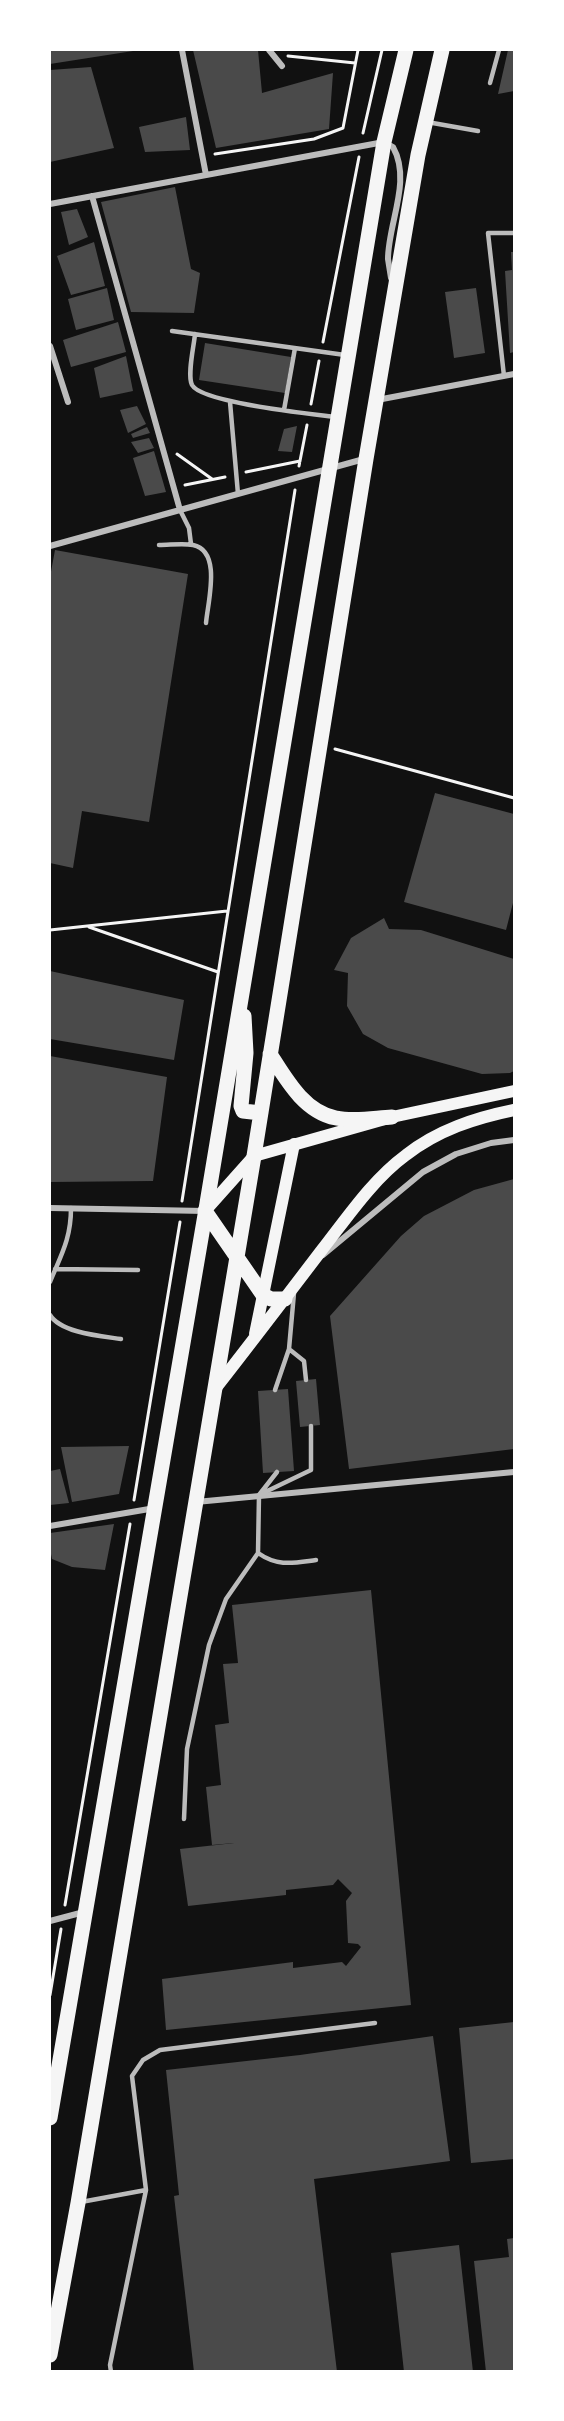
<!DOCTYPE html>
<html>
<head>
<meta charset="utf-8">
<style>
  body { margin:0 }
  #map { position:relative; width:564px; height:2421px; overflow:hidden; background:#111; font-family:"Varela Round",sans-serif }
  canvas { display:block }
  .frame { position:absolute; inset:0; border:51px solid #fff; pointer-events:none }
</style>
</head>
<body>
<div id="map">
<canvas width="564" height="2421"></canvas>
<div class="frame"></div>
</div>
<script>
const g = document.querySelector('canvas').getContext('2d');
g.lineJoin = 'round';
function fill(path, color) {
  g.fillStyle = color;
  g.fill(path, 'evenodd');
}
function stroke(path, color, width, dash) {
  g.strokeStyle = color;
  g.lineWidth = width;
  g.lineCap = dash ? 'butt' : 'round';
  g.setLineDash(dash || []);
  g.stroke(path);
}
fill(new Path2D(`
  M 50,50 L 133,50 L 133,51 L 50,64 Z
  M 193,50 L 258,50 L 262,93 L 333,73 L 329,129 L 216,148 Z
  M 508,50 L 514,50 L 514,91 L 498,94 Z
  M 91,67 L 114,148 L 50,162 L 50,70 Z
  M 186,117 L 190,150 L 145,152 L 139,127 Z
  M 175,187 L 191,269 L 200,273 L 194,313 L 131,312 L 101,202 Z
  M 77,209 L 88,237 L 69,245 L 61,212 Z
  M 94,242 L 105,286 L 71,295 L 57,256 Z
  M 511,252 L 514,252 L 514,352 L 510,353 L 505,271 L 512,270 Z
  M 107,288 L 114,320 L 76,330 L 68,299 Z
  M 476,288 L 485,353 L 454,358 L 445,292 Z
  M 118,322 L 126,352 L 71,367 L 63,340 Z
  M 205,343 L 291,357 L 285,393 L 199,380 Z
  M 126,356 L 133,391 L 100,398 L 94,368 Z
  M 137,406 L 146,424 L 128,433 L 120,410 Z
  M 297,426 L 292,452 L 278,451 L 284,429 Z
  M 147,427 L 150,433 L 133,438 L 131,434 Z
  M 149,438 L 154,448 L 138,453 L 131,442 Z
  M 154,451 L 166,492 L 145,496 L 133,458 Z
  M 55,550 L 188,574 L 149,822 L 82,811 L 73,868 L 50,863 L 50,577 Z
  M 435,793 L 514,814 L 514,899 L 506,930 L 404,902 Z
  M 384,918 L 389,929 L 421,930 L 514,959 L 514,1071 L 510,1073 L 482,1074 L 388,1048 L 363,1034 L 347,1006 L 348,973 L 334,970 L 351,938 Z
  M 50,971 L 184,1000 L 174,1060 L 50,1039 Z
  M 50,1056 L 167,1077 L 153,1181 L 50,1182 Z
  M 514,1179 L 514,1449 L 349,1469 L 330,1316 L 401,1236 L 424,1216 L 474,1190 Z
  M 316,1379 L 320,1425 L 300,1427 L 296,1381 Z
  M 288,1389 L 294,1471 L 263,1473 L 258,1391 Z
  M 129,1446 L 119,1494 L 72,1502 L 61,1447 Z
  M 60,1469 L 69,1503 L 50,1505 L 50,1471 Z
  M 114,1524 L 105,1570 L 72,1567 L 52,1559 L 50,1549 L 50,1533 Z
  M 371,1590 L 411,2005 L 166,2030 L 162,1979 L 293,1962 L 293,1968 L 342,1962 L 346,1966 L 361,1947 L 358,1944 L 348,1943 L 346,1901 L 352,1893 L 338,1879 L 333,1885 L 286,1890 L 286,1895 L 188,1906 L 180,1849 L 234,1843 L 212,1845 L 206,1787 L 221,1785 L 215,1725 L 229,1723 L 223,1664 L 238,1663 L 232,1605 Z
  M 514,2022 L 514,2159 L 471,2163 L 459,2028 Z
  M 433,2036 L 450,2161 L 314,2179 L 337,2372 L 194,2372 L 174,2196 L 179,2195 L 166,2070 L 300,2055 Z
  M 514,2238 L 514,2372 L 486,2372 L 474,2261 L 509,2257 L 507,2239 Z
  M 459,2245 L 473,2372 L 404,2372 L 391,2253 Z`), '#4a4a4a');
stroke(new Path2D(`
  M 288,56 L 355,63
  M 363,133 L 382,50
  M 215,154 L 314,139 L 343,128 L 358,50
  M 323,342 L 359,157
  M 311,404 L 319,361
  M 177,454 L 212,479
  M 299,466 L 307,425
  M 246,472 L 300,461
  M 185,485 L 225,477
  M 335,749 L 514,798
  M 89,927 L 218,972
  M 50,930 L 227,911
  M 182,1201 L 295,490
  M 134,1500 L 180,1222
  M 65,1905 L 130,1524
  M 50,1995 L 61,1929`), '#f5f5f5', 3);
stroke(new Path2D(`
  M 490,83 L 499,50
  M 427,122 L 478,131
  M 172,331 L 345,355
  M 195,334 C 194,346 187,375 192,385 C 202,403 313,414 336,417
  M 504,376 L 488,233 L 514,233
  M 230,402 L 238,494
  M 284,410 L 295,348
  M 180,510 L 189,528 L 191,544
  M 159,545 C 170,545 183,543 193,545 C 222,551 208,601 206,623
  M 55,1269 L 138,1270
  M 50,1282 C 61,1255 71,1239 71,1208
  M 50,1315 C 61,1333 101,1336 121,1339
  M 289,1349 L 304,1361 L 306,1380
  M 275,1390 L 289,1349 L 294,1293
  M 261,1494 L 311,1470 L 311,1426
  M 258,1553 C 278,1567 293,1563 316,1560
  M 184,1819 L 187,1749 L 209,1645 L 226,1599 L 258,1553 L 259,1495 L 277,1472
  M 81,2202 L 146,2190
  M 111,2372 L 110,2365 L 146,2190 L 132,2076 L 143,2060 L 160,2050 L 375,2023`), '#bcbcbc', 4.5);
stroke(new Path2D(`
  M 182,50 L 206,175
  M 269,50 L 282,66
  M 92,196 L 180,510
  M 50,204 L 384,142 L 393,147 C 412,181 388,223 388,259 C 389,265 390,272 391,278
  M 50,346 L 68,402
  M 377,400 L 514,374
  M 50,546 L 364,459
  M 50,1208 L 205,1211
  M 323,1255 L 423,1172 L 456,1154 L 491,1143 L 514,1140
  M 196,1502 L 514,1472
  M 50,1526 L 155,1508
  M 50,1921 L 84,1912`), '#bcbcbc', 6);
stroke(new Path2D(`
  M 205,1211 L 254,1156 L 392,1117 L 514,1091
  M 255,1334 L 294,1144
  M 215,1389 C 251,1343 286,1297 321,1251 C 347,1218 372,1180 406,1155 C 438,1130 475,1118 514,1110`), '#f5f5f5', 12);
stroke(new Path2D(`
  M 244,1016 L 246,1053 L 241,1106 L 243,1111 L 261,1113
  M 270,1054 C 286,1079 304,1112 336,1118 C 354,1122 374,1118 392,1117
  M 205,1211 L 263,1295 L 271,1299 L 285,1299
  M 50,2118 L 205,1215 L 384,142 L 406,50
  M 50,2355 L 78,2203 L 254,1156 L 366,459 L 418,155 L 442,50`), '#f5f5f5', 15);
</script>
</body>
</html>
